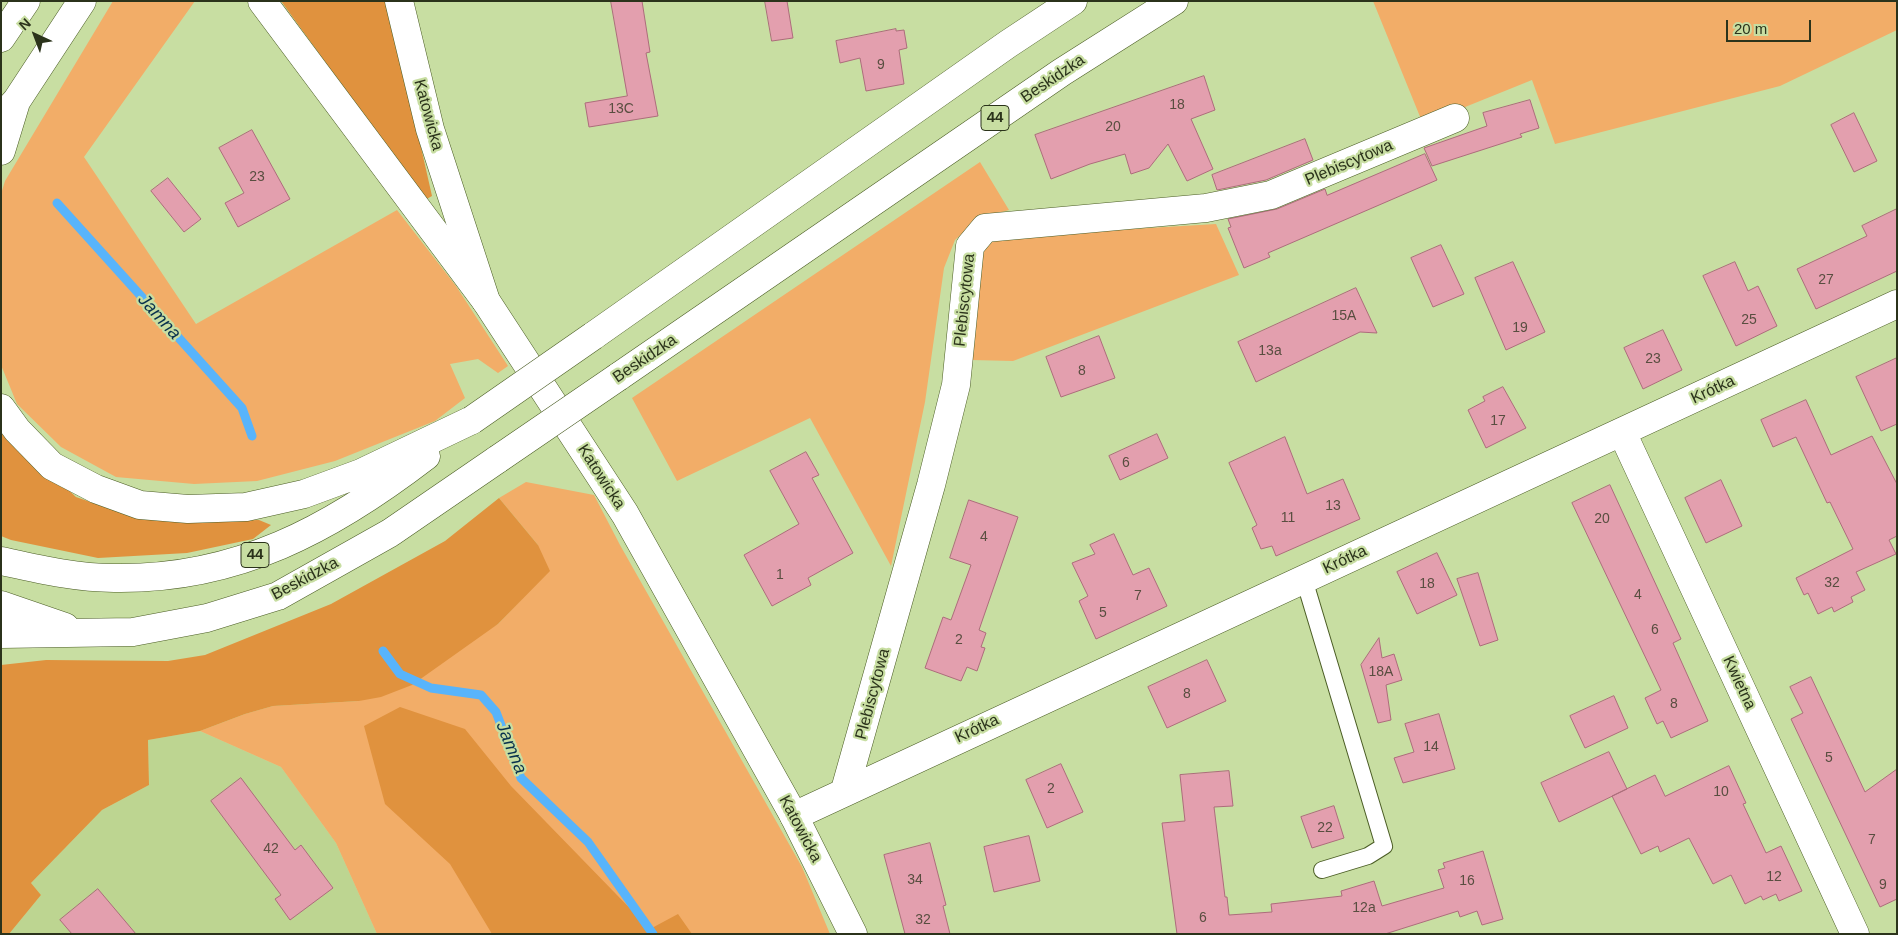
<!DOCTYPE html>
<html>
<head>
<meta charset="utf-8">
<style>
  body { margin:0 }
  #map { position:relative; width:1898px; height:935px; overflow:hidden; background:#c8dea2; font-family:Helvetica,sans-serif }
  canvas { display:block }
  .frame { position:absolute; inset:0; border:2px solid #2b331b; pointer-events:none }
  .north { position:absolute; left:10px; top:10px; width:50px; height:50px; -webkit-text-stroke:4px #c8dea2; paint-order:stroke; rotate:317deg; font-size:14px; font-weight:700; line-height:20px; text-align:center; color:#2b331b }
  .north::after { content:''; display:block; margin:auto; width:18px; height:22px; background:#2b331b; clip-path:polygon(50% 0,100% 100%,50% 72%,0 100%) }
  .scale { position:absolute; left:1726px; top:20px; width:85px; height:22px; box-sizing:border-box; border:2px solid #2b331b; border-top:0; padding-left:6px; font-size:15px; line-height:18px; white-space:nowrap; color:#2b331b; -webkit-text-stroke:4px #c8dea2; paint-order:stroke }
</style>
</head>
<body>
<div id="map">
<canvas width="1898" height="935"></canvas>
<div class="frame"></div>
<div class="north">N</div>
<div class="scale">20 m</div>
</div>
<script>
const g = document.querySelector('canvas').getContext('2d');
g.lineJoin = 'round';
function fill(path, color) {
  g.fillStyle = color;
  g.fill(path, 'evenodd');
}
function stroke(path, color, width, dash) {
  g.strokeStyle = color;
  g.lineWidth = width;
  g.lineCap = dash ? 'butt' : 'round';
  g.setLineDash(dash || []);
  g.stroke(path);
}
function label(font, color, halo, rows, align = 'center') {
  g.font = font + ' Helvetica,sans-serif';
  g.lineWidth = 4.5;
  g.setLineDash([]);
  g.textBaseline = 'middle';
  g.strokeStyle = halo;
  g.fillStyle = color;
  for (const [text, x, y, turn = 0] of rows) {
    g.save();
    g.translate(x, y);
    g.rotate((+turn || 0) * Math.PI / 180);
    g.textAlign = isNaN(turn) ? turn : align;
    if (halo) g.strokeText(text, 0, 0);
    g.fillText(text, 0, 0);
    g.restore();
  }
}
fill(new Path2D(`
  M 200,731 L 281,767 L 336,843 L 377,934 L 9,934 L 41,895 L 31,883 L 102,810 L 149,785 L 148,740 Z`), '#bdd591');
fill(new Path2D(`
  M 113,1 L 195,1 L 84,157 L 196,324 L 397,210 L 456,286 L 508,366 L 498,373 L 478,359 L 450,364 L 465,398 L 435,421 L 335,461 L 257,481 L 194,484 L 116,477 L 61,447 L 17,404 L 1,365 L 1,194 L 5,181 Z
  M 1373,1 L 1897,1 L 1897,30 L 1780,86 L 1555,144 L 1532,80 L 1423,124 Z
  M 980,162 L 1009,210 L 978,219 L 955,240 L 944,268 L 925,402 L 891,566 L 810,418 L 677,481 L 632,398 Z
  M 1216,224 L 1239,275 L 1013,361 L 972,360 L 980,253 L 997,237 Z
  M 526,482 L 594,495 L 620,545 L 802,867 L 830,934 L 377,934 L 336,843 L 281,767 L 200,731 L 245,714 L 273,706 L 359,701 L 498,624 L 521,600 L 538,545 L 499,498 Z`), '#f2ad68');
fill(new Path2D(`
  M 281,1 L 388,1 L 432,196 L 425,200 Z
  M 1,427 L 76,497 L 131,516 L 190,522 L 259,520 L 271,525 L 253,539 L 187,553 L 98,558 L 11,540 L 1,536 Z
  M 499,498 L 538,545 L 550,571 L 498,624 L 412,685 L 381,697 L 359,701 L 273,706 L 245,714 L 200,731 L 148,740 L 149,785 L 102,810 L 31,883 L 41,895 L 9,934 L 1,934 L 1,665 L 46,660 L 168,661 L 205,655 L 331,604 L 445,541 Z
  M 400,707 L 465,729 L 511,786 L 650,929 L 678,914 L 692,934 L 492,934 L 450,864 L 385,804 L 364,726 Z`), '#e0923e');
stroke(new Path2D(`
  M 57,203 L 242,408 L 252,436
  M 383,651 L 400,674 L 431,688 L 481,695 L 496,712 L 521,778 L 588,842 L 653,934`), '#58b4fb', 9);
const building = new Path2D(`
  M 611,1 L 642,1 L 650,52 L 646,53 L 658,116 L 589,127 L 585,103 L 627,96 Z
  M 765,1 L 787,1 L 793,38 L 772,41 Z
  M 896,29 L 896,31 L 904,30 L 907,48 L 899,50 L 904,84 L 866,91 L 860,58 L 840,63 L 836,41 Z
  M 1204,76 L 1215,110 L 1191,119 L 1213,169 L 1187,181 L 1168,144 L 1149,168 L 1131,174 L 1125,154 L 1090,164 L 1051,179 L 1035,135 Z
  M 1530,100 L 1539,128 L 1520,134 L 1522,137 L 1432,166 L 1424,148 L 1487,126 L 1483,113 Z
  M 1854,113 L 1877,161 L 1854,172 L 1831,125 Z
  M 252,130 L 290,199 L 238,227 L 225,203 L 244,193 L 219,148 Z
  M 1305,139 L 1313,160 L 1266,180 L 1217,190 L 1212,175 Z
  M 1425,154 L 1437,180 L 1268,253 L 1270,257 L 1244,268 L 1228,228 L 1231,227 L 1228,219 L 1277,209 L 1325,189 L 1327,195 Z
  M 168,178 L 201,219 L 184,232 L 151,191 Z
  M 1897,209 L 1897,271 L 1816,309 L 1797,269 L 1867,236 L 1862,226 Z
  M 1441,245 L 1464,294 L 1433,307 L 1411,258 Z
  M 1513,262 L 1545,332 L 1506,350 L 1475,278 Z
  M 1735,262 L 1748,291 L 1758,286 L 1777,326 L 1736,346 L 1703,276 Z
  M 1356,288 L 1377,333 L 1360,332 L 1256,382 L 1238,342 Z
  M 1663,330 L 1682,370 L 1643,389 L 1624,348 Z
  M 1099,336 L 1115,378 L 1061,397 L 1046,357 Z
  M 1897,358 L 1897,424 L 1881,431 L 1856,377 Z
  M 1503,387 L 1526,428 L 1486,448 L 1468,410 L 1485,401 L 1483,397 Z
  M 1806,400 L 1831,455 L 1872,436 L 1897,484 L 1897,536 L 1889,540 L 1896,554 L 1856,572 L 1865,590 L 1851,597 L 1853,602 L 1834,612 L 1832,607 L 1818,614 L 1808,593 L 1804,595 L 1796,578 L 1853,549 L 1830,502 L 1827,503 L 1796,437 L 1773,447 L 1761,420 Z
  M 1157,434 L 1168,458 L 1120,480 L 1109,456 Z
  M 1285,437 L 1307,494 L 1343,479 L 1360,519 L 1276,556 L 1272,546 L 1261,549 L 1252,528 L 1257,525 L 1229,463 Z
  M 806,452 L 819,475 L 812,478 L 853,553 L 808,578 L 811,585 L 772,606 L 744,555 L 799,524 L 770,471 Z
  M 1721,480 L 1742,526 L 1706,543 L 1685,498 Z
  M 1610,485 L 1681,639 L 1673,643 L 1708,721 L 1671,738 L 1663,721 L 1657,724 L 1645,698 L 1661,690 L 1572,503 Z
  M 969,500 L 1018,517 L 979,630 L 986,633 L 981,647 L 985,648 L 977,671 L 967,667 L 961,681 L 925,668 L 943,617 L 951,620 L 971,565 L 950,558 Z
  M 1114,534 L 1133,575 L 1149,568 L 1167,606 L 1096,639 L 1079,601 L 1088,596 L 1072,563 L 1095,554 L 1090,545 Z
  M 1437,553 L 1457,595 L 1417,614 L 1397,572 Z
  M 1478,573 L 1498,640 L 1480,646 L 1457,579 Z
  M 1379,638 L 1382,658 L 1394,654 L 1402,680 L 1386,685 L 1391,720 L 1378,723 L 1361,665 Z
  M 1207,660 L 1226,701 L 1167,728 L 1148,687 Z
  M 1811,677 L 1865,792 L 1897,769 L 1897,899 L 1880,907 L 1791,719 L 1803,713 L 1790,687 Z
  M 1614,696 L 1628,728 L 1585,748 L 1570,716 Z
  M 1439,714 L 1455,769 L 1403,783 L 1394,758 L 1414,752 L 1405,724 Z
  M 1609,752 L 1627,789 L 1559,822 L 1541,783 Z
  M 1061,764 L 1083,812 L 1047,828 L 1026,780 Z
  M 1729,766 L 1746,803 L 1743,804 L 1766,853 L 1781,846 L 1802,891 L 1779,901 L 1776,894 L 1763,900 L 1761,896 L 1745,904 L 1731,875 L 1713,884 L 1689,838 L 1660,852 L 1658,846 L 1641,854 L 1612,796 L 1655,775 L 1665,796 Z
  M 1229,771 L 1233,806 L 1214,807 L 1225,897 L 1227,897 L 1229,915 L 1272,912 L 1271,904 L 1342,896 L 1341,891 L 1374,881 L 1382,906 L 1444,888 L 1438,870 L 1445,868 L 1443,863 L 1483,851 L 1503,919 L 1482,925 L 1477,911 L 1460,917 L 1458,911 L 1385,934 L 1177,934 L 1162,823 L 1185,821 L 1180,775 Z
  M 241,778 L 295,850 L 301,845 L 333,888 L 290,920 L 275,899 L 281,895 L 211,801 Z
  M 1334,806 L 1344,838 L 1312,848 L 1301,817 Z
  M 1029,836 L 1040,881 L 994,892 L 984,847 Z
  M 930,843 L 946,905 L 943,906 L 950,934 L 905,934 L 884,855 Z
  M 98,889 L 136,934 L 72,934 L 60,920 Z`);
fill(building, '#e39fae');
stroke(building, '#ac6c7b', 1);
const lane = new Path2D(`
  M 1304,579 L 1384,846 L 1368,856 L 1322,870`);
const street = new Path2D(`
  M 1622,432 L 1855,934
  M 845,790 L 931,485 L 956,385 L 970,246 L 985,228 L 1206,208 L 1271,195 L 1455,118
  M 794,816 L 1897,304`);
const secondary = new Path2D(`
  M 399,1 L 430,129 L 486,301 L 625,514 L 794,816 L 853,934`);
const primary = new Path2D(`
  M 262,1 L 486,301
  M 1,38 L 26,1
  M 1,118 L 17,100 L 82,1
  M 1,151 L 16,102
  M 593,336 L 1008,44 L 1073,1
  M 618,377 L 1062,72 L 1174,1
  M 1,408 L 17,430 L 52,466 L 96,489 L 140,505 L 188,509 L 246,507 L 304,494 L 361,473 L 472,420
  M 1,561 C 38,569 76,578 114,578 C 237,580 331,529 426,456
  M 1,605 L 65,627
  M 1,634 L 133,632 L 207,618 L 278,596 L 390,533 L 498,459`);
stroke(lane, '#4b5d25', 18);
stroke(street, '#4b5d25', 29);
stroke(secondary, '#4b5d25', 29);
stroke(primary, '#4b5d25', 29);
stroke(lane, '#fff', 16);
stroke(street, '#fff', 28);
stroke(secondary, '#fff', 28);
stroke(primary, '#fff', 28);
const primaryBridge = new Path2D(`
  M 472,420 L 593,336
  M 498,459 L 618,377`);
stroke(primaryBridge, '#4b5d25', 29, []);
stroke(primaryBridge, '#fff', 28);
label('14px', '#594e40', null, [
  ["9",881,65],
  ["18",1177,105],
  ["13C",621,109],
  ["20",1113,127],
  ["23",257,177],
  ["27",1826,280],
  ["15A",1344,316],
  ["25",1749,320],
  ["19",1520,328],
  ["13a",1270,351],
  ["23",1653,359],
  ["8",1082,371],
  ["17",1498,421],
  ["6",1126,463],
  ["13",1333,506],
  ["11",1288,518],
  ["20",1602,519],
  ["4",984,537],
  ["1",780,575],
  ["32",1832,583],
  ["18",1427,584],
  ["4",1638,595],
  ["7",1138,596],
  ["5",1103,613],
  ["6",1655,630],
  ["2",959,640],
  ["18A",1381,672],
  ["8",1187,694],
  ["8",1674,704],
  ["14",1431,747],
  ["5",1829,758],
  ["2",1051,789],
  ["10",1721,792],
  ["22",1325,828],
  ["7",1872,840],
  ["42",271,849],
  ["12",1774,877],
  ["34",915,880],
  ["16",1467,881],
  ["9",1883,885],
  ["12a",1364,908],
  ["6",1203,918],
  ["32",923,920]
]);
for (const [x, y, w] of [
  [995,118,28],
  [255,555,28]
]) {
  const box = new Path2D();
  box.roundRect(x - w / 2, y - 12.5, w, 25, 4);
  g.fillStyle = '#c8dea2';
  g.fill(box);
  stroke(box, '#2b331b', 1);
}
label('bold 15px', '#2b331b', null, [
  ["44",995,118],
  ["44",255,555]
]);
label('16px', '#2b331b', '#c8dea2', [
  ["Beskidzka",1053,79,-34],
  ["Katowicka",428,115,75],
  ["Plebiscytowa",1349,163,-23],
  ["Plebiscytowa",965,300,-84],
  ["Beskidzka",645,359,-34],
  ["Krótka",1713,390,-25],
  ["Katowicka",601,477,57],
  ["Krótka",1345,560,-25],
  ["Beskidzka",305,579,-28],
  ["Kwietna",1739,683,65],
  ["Plebiscytowa",873,694,-75],
  ["Krótka",977,729,-25],
  ["Katowicka",800,829,62]
]);
label('italic 18px', '#09314d', '#c8dea2', [
  ["Jamna",159,317,48],
  ["Jamna",511,748,68]
]);
</script>
</body>
</html>
